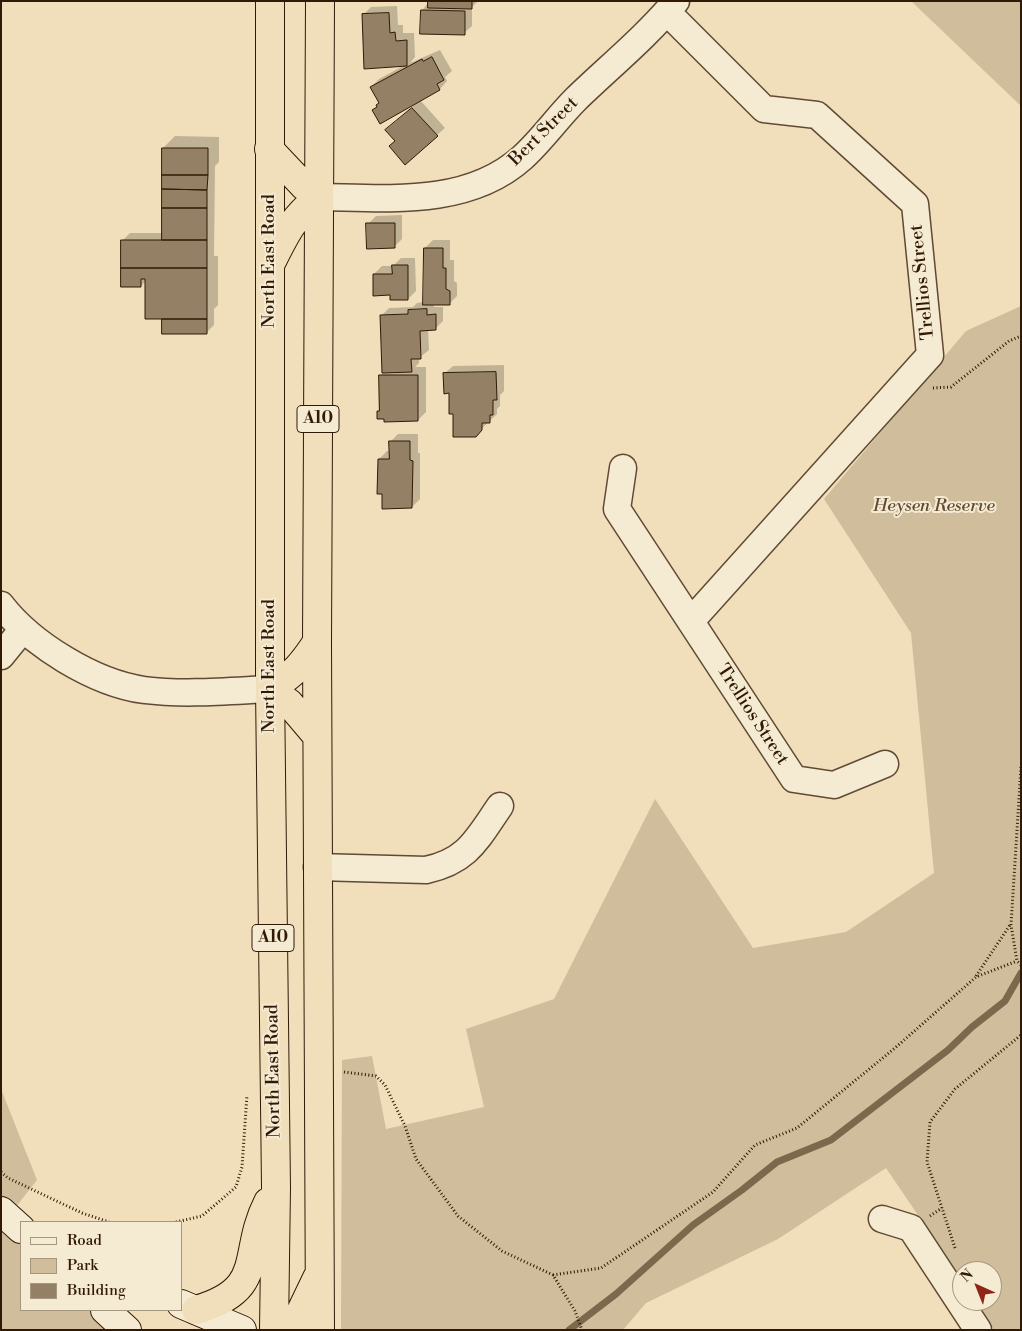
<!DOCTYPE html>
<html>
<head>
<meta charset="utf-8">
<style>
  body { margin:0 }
  #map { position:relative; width:1022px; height:1331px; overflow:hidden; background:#f0dfba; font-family:"Libre Bodoni",serif }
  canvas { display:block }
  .frame { position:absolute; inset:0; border:2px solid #301906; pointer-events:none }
  .legend { position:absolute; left:20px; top:1221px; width:162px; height:90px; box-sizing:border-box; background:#f5ead2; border:1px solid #a69680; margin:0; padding:6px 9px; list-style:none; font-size:15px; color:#301906 }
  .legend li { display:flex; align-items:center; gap:10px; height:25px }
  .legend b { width:25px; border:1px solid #a69680 }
  .north { position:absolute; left:952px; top:1261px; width:50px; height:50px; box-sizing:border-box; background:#f5ead2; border:1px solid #a69680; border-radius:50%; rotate:316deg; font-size:14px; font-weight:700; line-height:20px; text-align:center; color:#301906 }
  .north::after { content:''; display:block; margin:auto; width:18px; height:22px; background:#8f2418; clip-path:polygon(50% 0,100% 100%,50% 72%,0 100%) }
</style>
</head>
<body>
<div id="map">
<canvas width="1022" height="1331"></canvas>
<div class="frame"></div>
<ul class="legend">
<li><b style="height:6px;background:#f5ead2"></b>Road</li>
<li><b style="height:14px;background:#cfbd9b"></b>Park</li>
<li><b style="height:14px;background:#948064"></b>Building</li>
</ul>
<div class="north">N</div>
</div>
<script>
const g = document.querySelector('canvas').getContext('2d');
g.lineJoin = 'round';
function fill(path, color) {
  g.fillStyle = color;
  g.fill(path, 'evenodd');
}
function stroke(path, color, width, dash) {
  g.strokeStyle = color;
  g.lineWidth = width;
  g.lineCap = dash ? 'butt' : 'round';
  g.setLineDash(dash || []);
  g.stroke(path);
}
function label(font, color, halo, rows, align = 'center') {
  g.font = font + ' "Libre Bodoni",serif';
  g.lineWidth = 4;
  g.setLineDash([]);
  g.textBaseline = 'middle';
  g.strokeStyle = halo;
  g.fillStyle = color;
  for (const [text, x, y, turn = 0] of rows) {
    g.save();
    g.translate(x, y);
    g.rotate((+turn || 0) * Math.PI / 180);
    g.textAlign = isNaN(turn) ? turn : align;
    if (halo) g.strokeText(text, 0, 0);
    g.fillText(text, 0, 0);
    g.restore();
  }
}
fill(new Path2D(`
  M 911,1 L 1021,1 L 1021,106 Z
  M 1021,306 L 1021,1330 L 994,1330 L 976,1301 L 992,1301 L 992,1271 L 962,1271 L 962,1280 L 886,1168 L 778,1239 L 646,1303 L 623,1330 L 341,1330 L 342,1060 L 372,1056 L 386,1129 L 484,1107 L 466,1029 L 554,999 L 655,799 L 753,948 L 846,932 L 934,873 L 911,633 L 824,499 L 966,331 Z
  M 1,1089 L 37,1180 L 8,1217 L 21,1229 L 21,1310 L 105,1310 L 127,1330 L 1,1330 Z`), '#cfbd9b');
fill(new Path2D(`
  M 429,1 L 478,1 L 472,7 L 472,26 L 464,33 L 422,11 Z
  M 397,6 L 398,25 L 403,25 L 403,33 L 414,33 L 415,57 L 410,63 L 440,50 L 452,71 L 445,77 L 447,81 L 440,89 L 420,100 L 445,128 L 437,135 L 396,140 L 387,130 L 418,101 L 374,110 L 380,102 L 371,87 L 379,79 L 405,65 L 363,15 L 371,7 Z
  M 175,136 L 219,137 L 219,162 L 215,166 L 214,256 L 218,256 L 218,305 L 214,309 L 214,325 L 206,333 L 163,318 L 147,280 L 141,286 L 122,241 L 130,233 L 163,233 L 163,148 Z
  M 402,215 L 402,239 L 394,247 L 368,224 L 376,216 Z
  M 433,240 L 450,240 L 450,260 L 454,260 L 454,281 L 457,283 L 457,296 L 449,304 L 434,304 L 434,307 L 443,307 L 443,321 L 435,329 L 428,329 L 429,350 L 419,358 L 419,363 L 415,367 L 426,367 L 426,412 L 418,420 L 381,410 L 381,375 L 383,373 L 382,315 L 389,308 L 413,307 L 417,303 L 425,302 L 425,248 Z
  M 401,258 L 415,258 L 416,291 L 408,299 L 391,294 L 374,274 L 382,266 L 393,266 Z
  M 504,365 L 504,391 L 500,395 L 500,406 L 497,409 L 497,414 L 475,435 L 454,412 L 445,373 L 453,366 Z
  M 398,434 L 418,434 L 418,453 L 420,453 L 420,499 L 412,507 L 383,492 L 379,459 L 387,451 L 390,451 L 390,442 Z`), '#0003');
stroke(new Path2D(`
  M 569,1330 L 616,1294 L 693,1225 L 742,1190 L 777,1162 L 831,1140 L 948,1050 L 972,1027 L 1005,1001 L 1021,973`), '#7c684d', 7);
const building = new Path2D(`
  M 428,1 L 472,1 L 472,9 L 428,8 Z
  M 421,10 L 465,11 L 465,35 L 420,34 Z
  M 389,13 L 390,33 L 395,32 L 396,41 L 407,40 L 407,66 L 364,69 L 362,14 Z
  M 432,57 L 444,80 L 437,84 L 440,90 L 380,124 L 372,110 L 377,107 L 376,105 L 379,103 L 370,87 L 422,59 L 423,61 Z
  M 412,108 L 438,136 L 405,165 L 389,146 L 395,141 L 385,130 Z
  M 162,148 L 208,148 L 208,175 L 162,175 Z
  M 162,175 L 208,175 L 207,190 L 162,189 Z
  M 162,189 L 207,190 L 207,208 L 162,208 Z
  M 162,208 L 207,208 L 207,240 L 162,240 Z
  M 366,223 L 395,223 L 395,248 L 367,249 Z
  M 121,240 L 207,240 L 207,268 L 121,268 Z
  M 424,248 L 443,248 L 443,268 L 446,268 L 446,289 L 450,291 L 450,305 L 423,305 Z
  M 392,265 L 408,265 L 408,300 L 390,300 L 390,295 L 373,296 L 373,274 L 392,274 Z
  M 121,268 L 207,268 L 207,319 L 145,319 L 145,279 L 141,279 L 141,287 L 121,287 Z
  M 427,309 L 427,315 L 436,314 L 436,330 L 420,331 L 421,359 L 411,359 L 412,372 L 382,373 L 380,315 L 408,314 L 408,310 Z
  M 162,319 L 207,319 L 207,334 L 162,334 Z
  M 496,372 L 497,400 L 493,400 L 493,415 L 490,415 L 490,423 L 482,423 L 482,430 L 476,437 L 453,437 L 453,414 L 449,414 L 449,393 L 444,394 L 443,373 Z
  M 379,375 L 418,375 L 418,421 L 384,422 L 384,419 L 377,419 L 377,411 L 379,411 Z
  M 389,441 L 410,441 L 410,460 L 413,461 L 412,508 L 382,509 L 382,494 L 377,494 L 378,459 L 389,459 Z`);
fill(building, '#948064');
stroke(building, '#301906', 1);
const street = new Path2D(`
  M 667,12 L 764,109 L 817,115 L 915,204 L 930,355 L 691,621
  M 319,197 C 387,198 467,207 522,158 C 542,140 557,118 576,99 C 609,67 646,37 676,1
  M 623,468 L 617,509 L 794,779 L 834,785 L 885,764
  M 1,605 C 31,644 94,683 144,690 C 185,695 228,691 270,689
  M 1,656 L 23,629
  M 317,867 L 426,870 C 468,861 477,839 500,806
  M 882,1219 L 911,1228 L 978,1330`);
const secondary = new Path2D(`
  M 1,1211 L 21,1229
  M 181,1304 L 242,1330
  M 105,1310 L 127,1330`);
const highway = new Path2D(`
  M 270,1 L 270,689 L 276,1187 L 274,1330
  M 320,1 L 317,642 L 320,1330
  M 269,149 L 304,186 L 319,197
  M 272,261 C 287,231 293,218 319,197
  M 270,689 C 294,674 302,665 317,642
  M 270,689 L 289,703 L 317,736
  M 196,1310 C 268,1289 241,1255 268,1202
  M 292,1330 L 317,1278`);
stroke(street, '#604a33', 29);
stroke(secondary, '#301906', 30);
stroke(highway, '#301906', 30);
stroke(new Path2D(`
  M 933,388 L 951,387 L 1009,341 L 1021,336
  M 1021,767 L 1011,925 L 1017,961 L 1021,965
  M 976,976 L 1010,925
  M 344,1072 L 376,1076 L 385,1085 L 405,1126 L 416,1159 L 458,1216 L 502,1251 L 553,1275 L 575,1311 L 582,1330
  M 1,1172 L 8,1178 L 82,1213 L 109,1222
  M 930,1216 L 942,1208
  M 176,1222 L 202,1216 L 236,1187 L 242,1167 L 247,1095
  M 955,1248 L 927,1162 L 930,1122 L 955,1089 L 1021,1035
  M 553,1275 L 601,1268 L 713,1192 L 755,1145 L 797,1128 L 895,1048 L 976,977 L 1017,961`), '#301906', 3, [1, 2.5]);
stroke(street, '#f5ead2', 26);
stroke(secondary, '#f5ead2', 28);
stroke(highway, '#f0dfba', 28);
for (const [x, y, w] of [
  [318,419,42],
  [273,938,42]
]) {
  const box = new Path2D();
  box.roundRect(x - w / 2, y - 13.5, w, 27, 4);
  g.fillStyle = '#f5ead2';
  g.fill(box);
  stroke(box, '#301906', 1);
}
label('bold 16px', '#301906', null, [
  ["A10",318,419],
  ["A10",273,938]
]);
label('18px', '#301906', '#f5ead2', [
  ["Bert Street",544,132,-45],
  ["North East Road",270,261,-90],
  ["Trellios Street",923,282,-96],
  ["North East Road",270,666,-90],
  ["Trellios Street",752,715,57],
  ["North East Road",274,1071,-91]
]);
label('italic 18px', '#604a33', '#f5ead2', [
  ["Heysen Reserve",934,507]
]);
</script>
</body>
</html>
